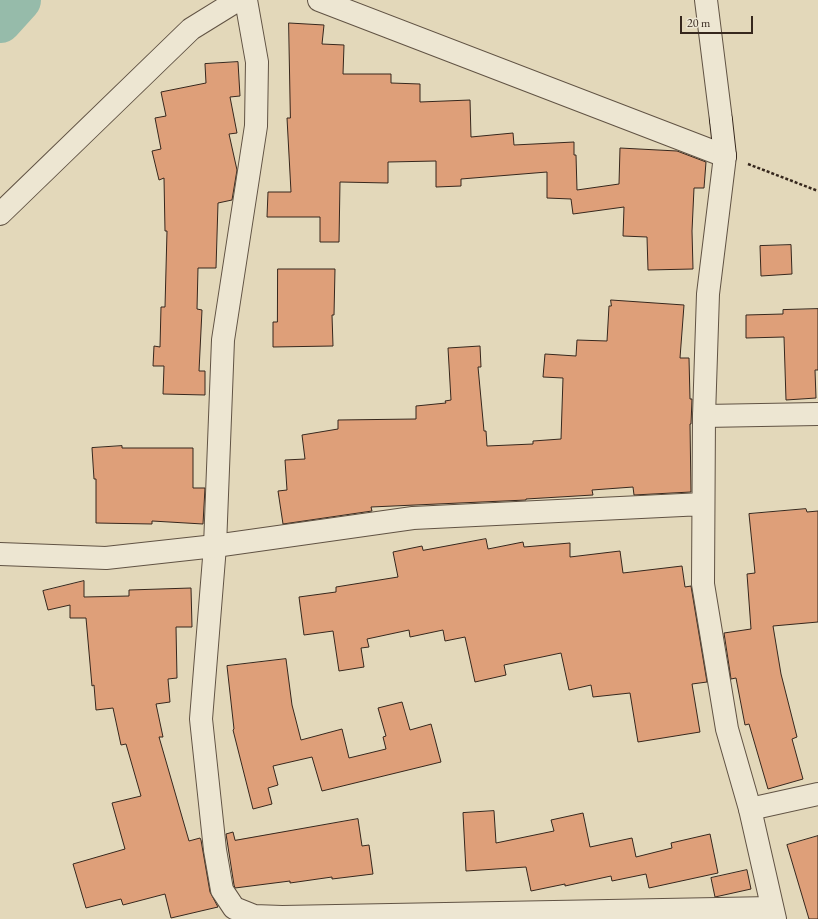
<!DOCTYPE html>
<html>
<head>
<meta charset="utf-8">
<style>
  body { margin:0 }
  #map { position:relative; width:818px; height:919px; overflow:hidden; background:#e3d8ba; font-family:"EB Garamond",serif }
  canvas { display:block }
  .scale { position:absolute; left:680px; top:16px; width:73px; height:18px; box-sizing:border-box; border:2px solid #36271d; border-top:0; padding-left:5px; font-size:12px; line-height:14px; white-space:nowrap; color:#36271d; -webkit-text-stroke:3px #ede6d2; paint-order:stroke }
</style>
</head>
<body>
<div id="map">
<canvas width="818" height="919"></canvas>
<div class="scale">20 m</div>
</div>
<script>
const g = document.querySelector('canvas').getContext('2d');
g.lineJoin = 'round';
function stroke(path, color, width, dash) {
  g.strokeStyle = color;
  g.lineWidth = width;
  g.lineCap = dash ? 'butt' : 'round';
  g.setLineDash(dash || []);
  g.stroke(path);
}
function fill(path, color) {
  g.fillStyle = color;
  g.fill(path, 'evenodd');
}
stroke(new Path2D(`
  M 0,21 L 19,0`), '#96bbaa', 44);
const building = new Path2D(`
  M 289,23 L 324,25 L 322,44 L 344,45 L 343,74 L 391,74 L 391,83 L 420,84 L 420,102 L 470,100 L 471,137 L 513,133 L 514,145 L 574,142 L 574,155 L 576,155 L 577,190 L 619,184 L 620,148 L 677,151 L 706,162 L 704,188 L 694,188 L 692,231 L 693,269 L 648,270 L 647,237 L 623,236 L 624,207 L 573,214 L 571,199 L 547,198 L 547,172 L 461,179 L 461,186 L 436,187 L 436,161 L 388,162 L 388,183 L 340,182 L 339,242 L 320,242 L 320,217 L 267,217 L 268,192 L 291,192 L 287,118 L 290,118 Z
  M 238,62 L 240,96 L 230,97 L 237,133 L 229,134 L 237,170 L 232,200 L 218,203 L 216,268 L 198,268 L 197,309 L 202,310 L 199,371 L 205,371 L 205,395 L 163,394 L 164,366 L 153,366 L 154,346 L 160,347 L 161,307 L 165,307 L 167,231 L 165,231 L 164,178 L 159,180 L 152,151 L 161,149 L 155,118 L 166,116 L 161,92 L 206,83 L 205,64 Z
  M 791,245 L 792,274 L 761,276 L 760,246 Z
  M 278,269 L 335,269 L 334,315 L 332,315 L 333,346 L 273,347 L 273,322 L 277,322 Z
  M 611,300 L 684,305 L 680,358 L 689,358 L 690,399 L 692,399 L 691,424 L 690,424 L 691,492 L 634,495 L 633,487 L 592,490 L 593,495 L 526,499 L 526,500 L 371,507 L 372,511 L 283,524 L 278,491 L 287,490 L 285,460 L 305,459 L 302,435 L 338,429 L 338,420 L 416,419 L 416,406 L 446,403 L 445,401 L 451,400 L 448,348 L 480,346 L 481,367 L 478,367 L 484,431 L 486,431 L 487,446 L 533,444 L 533,441 L 561,439 L 563,378 L 543,377 L 545,354 L 576,356 L 577,340 L 607,341 L 609,306 L 611,306 Z
  M 818,309 L 818,370 L 815,370 L 816,398 L 786,400 L 784,337 L 746,338 L 746,315 L 783,314 L 783,310 Z
  M 122,446 L 122,448 L 193,448 L 193,488 L 205,488 L 203,524 L 152,521 L 152,524 L 96,523 L 96,479 L 94,479 L 92,448 Z
  M 806,509 L 807,512 L 818,511 L 818,622 L 773,626 L 781,674 L 797,737 L 792,739 L 803,779 L 768,789 L 749,724 L 745,725 L 736,678 L 731,679 L 724,633 L 751,629 L 747,574 L 755,573 L 749,514 Z
  M 486,539 L 488,549 L 523,542 L 524,547 L 570,543 L 570,557 L 620,551 L 623,573 L 682,566 L 685,587 L 691,586 L 707,682 L 692,684 L 700,732 L 638,742 L 630,693 L 593,697 L 591,685 L 569,690 L 561,653 L 504,665 L 506,675 L 475,682 L 465,637 L 445,641 L 443,630 L 410,637 L 409,630 L 367,639 L 369,647 L 361,648 L 364,667 L 339,671 L 333,631 L 304,635 L 299,597 L 336,592 L 336,587 L 398,577 L 393,552 L 422,546 L 423,550 Z
  M 84,581 L 84,597 L 129,596 L 129,590 L 191,588 L 192,627 L 176,627 L 177,678 L 168,679 L 170,702 L 156,704 L 163,737 L 159,737 L 189,841 L 200,838 L 201,840 L 210,892 L 218,907 L 171,918 L 165,894 L 123,905 L 121,899 L 86,908 L 73,864 L 125,849 L 112,803 L 141,796 L 126,744 L 121,745 L 113,708 L 96,710 L 94,685 L 92,686 L 86,618 L 70,618 L 70,605 L 48,610 L 43,591 Z
  M 286,659 L 292,705 L 301,740 L 342,729 L 349,758 L 386,749 L 383,737 L 386,736 L 378,708 L 402,702 L 410,730 L 431,724 L 441,762 L 322,791 L 312,757 L 273,766 L 278,785 L 268,788 L 272,804 L 253,809 L 233,730 L 234,729 L 227,666 Z
  M 494,811 L 496,843 L 554,831 L 551,820 L 583,813 L 590,847 L 632,838 L 636,857 L 672,848 L 671,843 L 710,834 L 718,873 L 649,888 L 646,874 L 612,881 L 611,876 L 565,886 L 565,884 L 531,891 L 526,867 L 466,871 L 463,813 Z
  M 358,819 L 362,846 L 369,845 L 373,874 L 332,879 L 332,877 L 290,883 L 290,881 L 235,888 L 234,885 L 226,834 L 233,832 L 235,840 Z
  M 818,836 L 818,919 L 809,919 L 787,845 Z
  M 747,870 L 751,889 L 715,897 L 711,878 Z`);
fill(building, '#de9f79');
stroke(building, '#36271d', 1);
const minor = new Path2D(`
  M 246,0 L 257,62 L 256,126 L 223,340 L 215,546 L 201,719 L 215,850 L 222,890 L 234,908 L 254,916 L 282,917 L 772,908
  M 319,0 L 725,156
  M 0,214 L 191,29 L 238,0
  M 704,416 L 818,414
  M 750,809 L 818,794`);
const tertiary = new Path2D(`
  M 706,0 L 721,120
  M 725,156 L 708,294 L 704,416 L 703,584 L 727,729 L 750,809 L 775,919
  M 0,554 L 106,558 L 215,546 L 413,518 L 703,504`);
const secondary = new Path2D(`
  M 721,120 L 725,156`);
stroke(minor, '#615344', 24);
stroke(tertiary, '#615344', 24);
stroke(secondary, '#36271d', 24);
stroke(new Path2D(`
  M 748,164 L 818,191`), '#36271d', 2.5, [3, 2]);
stroke(minor, '#ede6d2', 22);
stroke(tertiary, '#ede6d2', 22);
stroke(secondary, '#ede6d2', 22);
</script>
</body>
</html>
